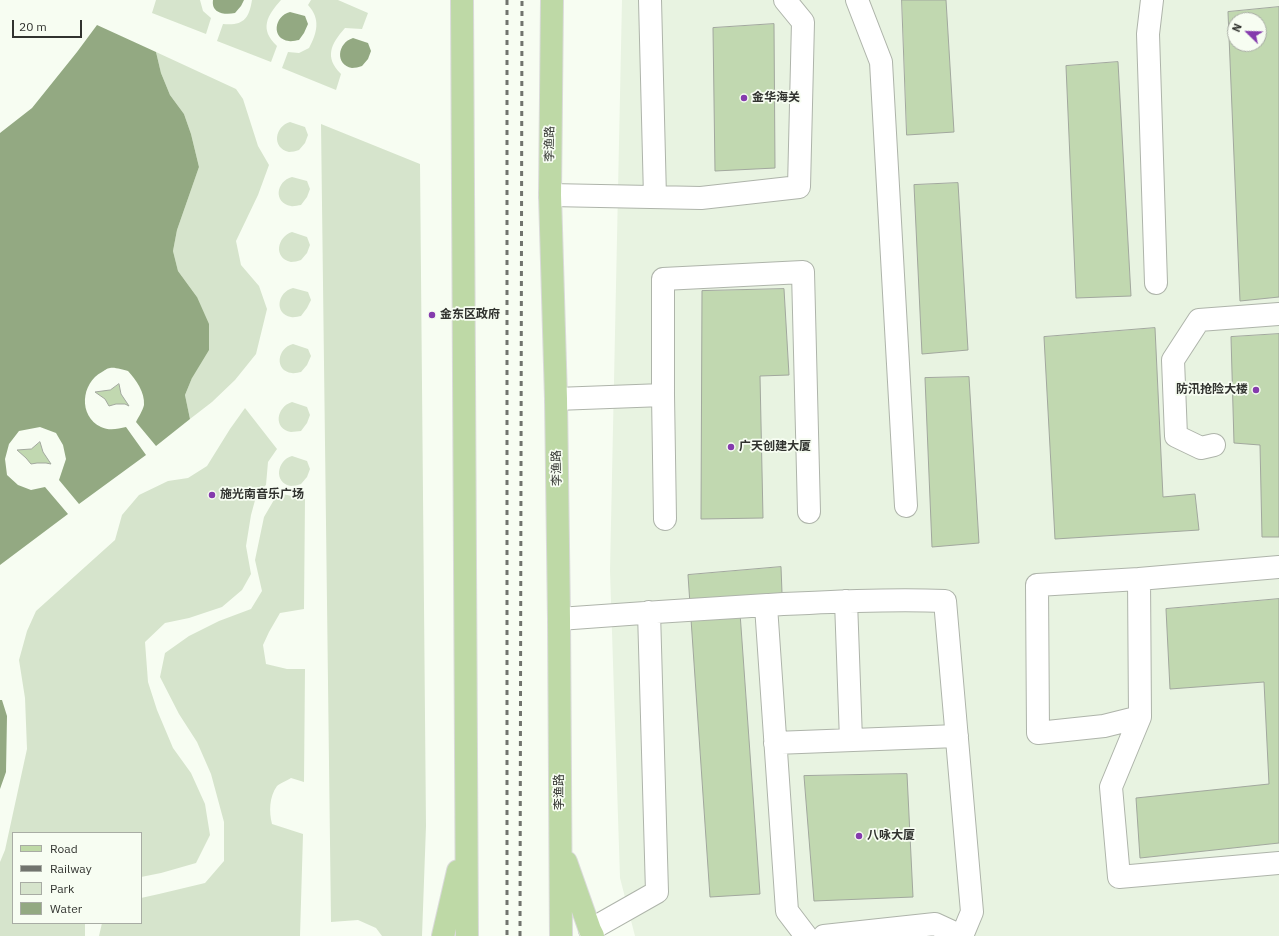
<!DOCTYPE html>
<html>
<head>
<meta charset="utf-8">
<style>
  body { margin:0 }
  #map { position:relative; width:1279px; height:936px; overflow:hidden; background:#f7fdf2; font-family:"IBM Plex Sans",sans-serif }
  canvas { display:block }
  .legend { position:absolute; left:12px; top:832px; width:130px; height:92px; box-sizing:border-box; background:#f7fdf2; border:1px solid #a8aca4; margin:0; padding:5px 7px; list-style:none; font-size:12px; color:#31332f }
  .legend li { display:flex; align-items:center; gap:8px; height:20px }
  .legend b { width:20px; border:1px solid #a8aca4 }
  .north { position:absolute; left:1227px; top:12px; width:40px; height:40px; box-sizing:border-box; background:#f7fdf2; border:1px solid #a8aca4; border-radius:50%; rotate:293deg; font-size:11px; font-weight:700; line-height:16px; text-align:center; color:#31332f }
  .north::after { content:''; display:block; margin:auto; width:14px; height:18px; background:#853bad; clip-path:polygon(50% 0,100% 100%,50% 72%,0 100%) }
  .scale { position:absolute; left:12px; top:20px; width:70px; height:18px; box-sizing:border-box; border:2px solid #31332f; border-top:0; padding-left:5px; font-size:12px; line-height:14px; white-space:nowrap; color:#31332f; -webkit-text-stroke:3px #f7fdf2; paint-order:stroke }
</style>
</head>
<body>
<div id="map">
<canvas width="1279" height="936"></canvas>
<ul class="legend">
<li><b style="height:5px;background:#bed9a6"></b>Road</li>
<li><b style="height:5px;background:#71746e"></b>Railway</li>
<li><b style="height:11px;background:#d6e4cc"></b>Park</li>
<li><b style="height:11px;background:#93a982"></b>Water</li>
</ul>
<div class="north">N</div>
<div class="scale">20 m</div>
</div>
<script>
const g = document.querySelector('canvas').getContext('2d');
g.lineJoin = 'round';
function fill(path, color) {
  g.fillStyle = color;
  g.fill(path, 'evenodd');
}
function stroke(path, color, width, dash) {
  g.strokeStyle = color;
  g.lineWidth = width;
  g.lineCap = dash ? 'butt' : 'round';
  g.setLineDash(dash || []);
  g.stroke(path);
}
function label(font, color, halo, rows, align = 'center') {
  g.font = font + ' "IBM Plex Sans","Noto Sans SC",sans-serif';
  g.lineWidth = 3.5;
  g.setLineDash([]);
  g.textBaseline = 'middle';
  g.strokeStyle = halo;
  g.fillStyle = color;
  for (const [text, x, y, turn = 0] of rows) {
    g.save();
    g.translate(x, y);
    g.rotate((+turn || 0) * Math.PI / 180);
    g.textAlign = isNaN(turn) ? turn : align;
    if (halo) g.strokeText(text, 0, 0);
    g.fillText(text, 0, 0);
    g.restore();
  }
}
fill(new Path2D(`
  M 622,0 L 1279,0 L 1279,936 L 635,936 L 620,878 L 610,571 ZM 1235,20 L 1259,20 L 1259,44 L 1235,44 Z`), '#e8f3e1');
fill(new Path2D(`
  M 156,0 L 200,0 L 203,11 L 211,18 L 206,34 L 152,13 Z
  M 252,0 L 281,0 C 267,16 259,29 277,46 L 271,62 L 217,41 L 223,24 C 243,26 249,19 252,0 Z
  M 311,0 L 338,0 L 368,13 L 362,29 L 345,28 C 331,44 324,57 341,74 L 336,90 L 282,68 L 288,52 L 299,53 L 309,48 C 317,33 321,19 308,5 Z
  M 156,52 L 236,89 L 243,99 L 258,146 L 269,165 L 258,195 L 236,241 L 241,265 L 259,286 L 267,309 L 256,354 L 235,380 L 212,402 L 190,419 L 185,395 L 192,378 L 197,297 L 178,271 L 173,251 L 177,230 L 199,167 L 191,134 L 184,114 L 170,95 L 161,73 Z
  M 290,122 L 305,127 L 308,135 L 305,143 L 299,150 C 296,151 292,152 289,152 C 271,148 275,126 290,122 Z
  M 321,124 L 420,164 L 426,826 L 422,936 L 382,936 L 376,928 L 358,920 L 331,922 Z
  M 292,177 L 307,181 L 310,189 L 307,197 L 301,205 C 298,205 293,207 291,206 C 273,203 276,181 292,177 Z
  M 292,232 L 307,237 L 310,245 L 307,253 L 301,260 C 298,261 294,262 291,262 C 273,258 277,237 292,232 Z
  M 293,288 L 308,292 L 311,300 L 307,308 L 301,316 C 299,316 294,318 291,317 C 274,314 277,292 293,288 Z
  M 293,344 L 308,349 L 311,356 L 307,365 L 301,372 C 299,372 294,374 292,373 C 274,371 277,348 293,344 Z
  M 292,402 L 307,407 L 310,415 L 307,423 L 301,431 C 298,431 294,432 291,432 C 273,429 276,407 292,402 Z
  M 245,408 L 277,449 L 268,462 L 266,485 L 257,493 L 251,515 L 246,546 L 251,574 L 242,590 L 222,607 L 189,618 L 165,623 L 145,642 L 148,682 L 157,710 L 173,748 L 191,773 L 205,804 L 210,835 L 196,863 L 161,873 L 141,877 L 141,833 L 13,833 L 13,923 L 85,923 L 85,936 L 0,936 L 0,862 L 5,850 L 27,749 L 25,698 L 19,660 L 27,631 L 36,611 L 115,540 L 122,515 L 139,495 L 168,481 L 188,478 L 207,466 L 230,429 Z
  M 292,456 L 307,461 L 310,469 L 307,477 L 301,484 C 298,485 294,486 291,486 C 273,483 277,460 292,456 Z
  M 278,493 L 305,499 L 304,609 L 280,613 L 269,632 L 263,645 L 266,664 L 287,669 L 305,669 L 304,782 L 291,778 C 287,781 280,783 277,786 C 269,797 269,812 272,824 L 303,834 L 300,936 L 99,936 L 102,923 L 141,923 L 141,898 L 159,894 L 205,883 L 224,861 L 224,822 L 211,774 L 197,742 L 179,714 L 160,677 L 165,653 L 189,636 L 219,621 L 251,609 L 262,591 L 255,560 L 264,517 Z`), '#d6e4cc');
fill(new Path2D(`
  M 213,0 L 244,0 L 241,6 L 235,13 C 226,15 211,14 213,0 Z
  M 290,12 L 305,16 L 308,24 L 304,33 L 299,40 C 296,40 292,42 289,41 C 271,39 274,16 290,12 Z
  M 97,25 L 156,52 L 161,73 L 170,95 L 184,114 L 191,134 L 199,167 L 177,230 L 173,251 L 178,271 L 197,297 L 209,324 L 209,350 L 192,378 L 185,395 L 190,419 L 156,446 L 136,422 C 138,418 143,410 144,405 C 145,392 136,380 128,371 C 123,370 115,367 110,368 C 107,368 104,371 102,372 C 81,383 78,416 101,427 C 109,431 118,429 126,427 L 146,455 L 79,504 L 59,480 L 66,459 L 63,445 L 56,433 L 40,427 L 19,431 L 9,444 L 5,459 L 7,475 L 18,485 L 31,490 L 45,487 L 68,514 L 0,565 L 0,133 L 32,108 L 77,52 Z
  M 353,38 L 368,43 L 371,51 L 368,59 L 362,66 C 359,67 355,68 352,68 C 335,65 337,43 353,38 Z
  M 0,700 L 2,700 L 7,716 L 6,772 L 0,789 Z`), '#93a982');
const building = new Path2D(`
  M 902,0 L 946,0 L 954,132 L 907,135 Z
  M 1279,7 L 1279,297 L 1240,301 L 1228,12 ZM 1235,20 L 1259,20 L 1259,44 L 1235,44 Z
  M 774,24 L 775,168 L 715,171 L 713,28 Z
  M 1118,62 L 1131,296 L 1076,298 L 1066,66 Z
  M 958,183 L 968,350 L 922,354 L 914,185 Z
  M 784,289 L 789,375 L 760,376 L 763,518 L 701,519 L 702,291 Z
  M 1155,328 L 1163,497 L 1195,494 L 1199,530 L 1055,539 L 1044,337 Z
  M 1279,334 L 1279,537 L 1262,537 L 1260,445 L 1234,443 L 1231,337 Z
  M 969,377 L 979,543 L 932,547 L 925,378 Z
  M 119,384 L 121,394 L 129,406 L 125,404 L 116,404 L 109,406 L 105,399 L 95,392 L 110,390 Z
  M 40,442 L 43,452 L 51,464 L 46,463 L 37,463 L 31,464 L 26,458 L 17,450 L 31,449 Z
  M 781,567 L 782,593 L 739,599 L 760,894 L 710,897 L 688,575 Z
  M 1279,599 L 1279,843 L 1140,858 L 1136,798 L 1269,784 L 1264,682 L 1170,689 L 1166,609 Z
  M 907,774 L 913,897 L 814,901 L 804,776 Z`);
fill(building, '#c1d8b0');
stroke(building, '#a2a89e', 1);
const minor = new Path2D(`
  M 650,0 L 655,197
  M 857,0 L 881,62 L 906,506
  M 1152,0 L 1148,34 L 1156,283
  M 550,195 L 701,198 L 799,187 L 803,22 L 785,0
  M 556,399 L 663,395
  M 1214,445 L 1201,448 L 1176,436 L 1173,360 L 1199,320 L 1279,314
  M 665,519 L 663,395 L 663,279 L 803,272 L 809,512
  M 1279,567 L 1139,579 L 1140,717 L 1111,787 L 1119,877 L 1279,863
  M 1139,579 L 1037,585 L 1038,733 L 1104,726 L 1140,717
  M 846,601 L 851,740
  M 766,606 L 787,911 L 806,936
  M 559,619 C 628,614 698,609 767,605 C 827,602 886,599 945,601 L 972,912 L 962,936
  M 775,743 L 957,736
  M 590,930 L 657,892 L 649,612
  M 824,936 L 935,924 L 961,936`);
const major = new Path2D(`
  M 462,0 L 467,936
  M 552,0 L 550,195 L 556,399 L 559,619 L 561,936
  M 566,862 L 590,930 L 593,936
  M 443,936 L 458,871`);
stroke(minor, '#aeb4aa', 24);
stroke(major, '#dadada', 24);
stroke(minor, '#fff', 22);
stroke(major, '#bed9a6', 22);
stroke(new Path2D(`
  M 507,0 L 507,936
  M 520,936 L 522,0`), '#71746e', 3, [5, 5]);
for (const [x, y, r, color] of [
  [744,98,4,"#853bad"],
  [432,315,4,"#853bad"],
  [1256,390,4,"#853bad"],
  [731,447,4,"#853bad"],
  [212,495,4,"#853bad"],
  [859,836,4,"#853bad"]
]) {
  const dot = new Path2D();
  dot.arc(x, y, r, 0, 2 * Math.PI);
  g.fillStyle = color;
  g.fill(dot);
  stroke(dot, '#f7fdf2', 1.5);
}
label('bold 12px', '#31332f', '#f7fdf2', [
  ["金华海关",752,98],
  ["金东区政府",440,315],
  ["防汛抢险大楼",1248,390,"right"],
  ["广天创建大厦",739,447],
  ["施光南音乐广场",220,495],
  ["八咏大厦",867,836]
], 'left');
label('12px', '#31332f', '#f7fdf2', [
  ["李渔路",550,144,-89],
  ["李渔路",557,468,-91],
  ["李渔路",560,792,-90]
]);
</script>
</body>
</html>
